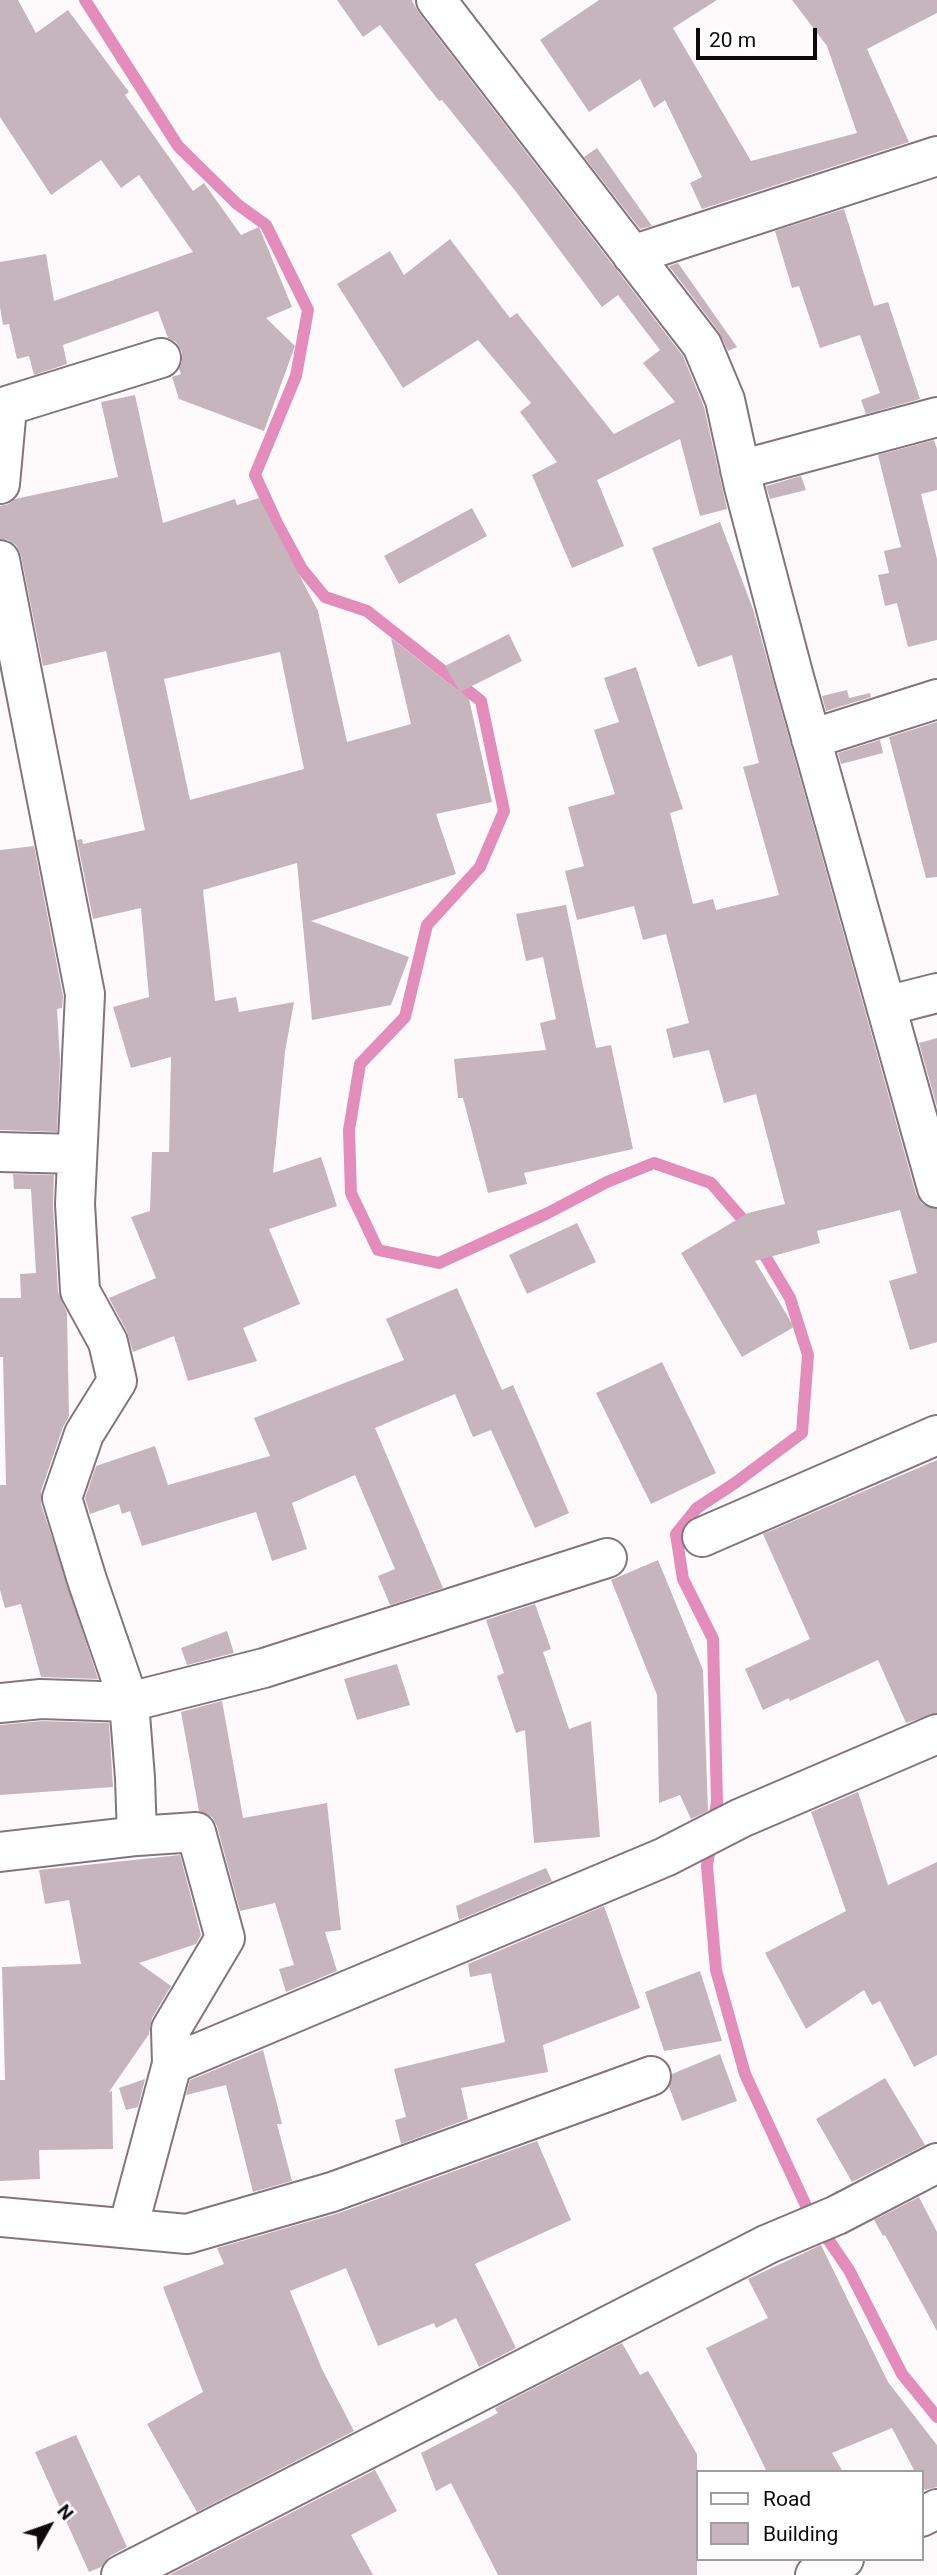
<!DOCTYPE html>
<html>
<head>
<meta charset="utf-8">
<style>
  body { margin:0 }
  #map { position:relative; width:937px; height:2575px; overflow:hidden; background:#fefafc; font-family:Roboto,sans-serif }
  canvas { display:block }
  .legend { position:absolute; left:696px; top:2470px; width:228px; height:91px; box-sizing:border-box; background:#fff; border:2px solid #9f9d9e; margin:0; padding:9px 12px; list-style:none; font-size:21px; color:#0f090c }
  .legend li { display:flex; align-items:center; gap:14px; height:35px }
  .legend b { width:35px; border:2px solid #9f9d9e }
  .north { position:absolute; left:14px; top:2491px; width:70px; height:70px; -webkit-text-stroke:5px #fff; paint-order:stroke; rotate:50deg; font-size:19px; font-weight:700; line-height:28px; text-align:center; color:#0f090c }
  .north::after { content:''; display:block; margin:auto; width:24px; height:32px; background:#0f090c; clip-path:polygon(50% 0,100% 100%,50% 72%,0 100%) }
  .scale { position:absolute; left:696px; top:28px; width:121px; height:32px; box-sizing:border-box; border:4px solid #0f090c; border-top:0; padding-left:9px; font-size:21px; line-height:24px; white-space:nowrap; color:#0f090c; -webkit-text-stroke:5px #fff; paint-order:stroke }
</style>
</head>
<body>
<div id="map">
<canvas width="937" height="2575"></canvas>
<ul class="legend">
<li><b style="height:9px;background:#fff"></b>Road</li>
<li><b style="height:19px;background:#c7b5be"></b>Building</li>
</ul>
<div class="north">N</div>
<div class="scale">20 m</div>
</div>
<script>
const g = document.querySelector('canvas').getContext('2d');
g.lineJoin = 'round';
function stroke(path, color, width, dash) {
  g.strokeStyle = color;
  g.lineWidth = width;
  g.lineCap = dash ? 'butt' : 'round';
  g.setLineDash(dash || []);
  g.stroke(path);
}
function fill(path, color) {
  g.fillStyle = color;
  g.fill(path, 'evenodd');
}
stroke(new Path2D(`
  M 85,0 L 178,146 L 237,204 L 266,225 L 308,310 L 296,376 L 255,475 L 277,523 L 302,569 L 325,597 L 367,611 L 481,701 L 504,811 L 480,867 L 427,925 L 405,1017 L 360,1064 L 349,1130 L 351,1193 L 378,1250 L 439,1263 L 546,1214 L 607,1182 L 654,1163 L 711,1183 L 745,1222 L 790,1298 L 808,1355 L 802,1433 L 735,1483 L 697,1508 L 676,1534 L 683,1579 L 713,1639 L 717,1802 L 707,1866 L 716,1970 L 745,2074 L 808,2210 L 849,2270 L 902,2374 L 937,2417`), '#e38dbb', 12);
fill(new Path2D(`
  M 0,0 L 18,0 L 36,33 L 68,10 L 129,92 L 125,95 L 193,191 L 204,183 L 241,235 L 259,227 L 292,307 L 266,318 L 295,346 L 264,431 L 179,399 L 172,377 L 181,374 L 179,369 L 182,362 L 182,352 L 176,342 L 168,338 L 158,311 L 63,345 L 67,364 L 34,375 L 29,356 L 17,359 L 9,324 L 3,325 L 0,307 L 0,262 L 46,254 L 54,301 L 193,252 L 139,175 L 121,188 L 101,160 L 51,195 L 0,117 Z
  M 337,0 L 414,0 L 412,1 L 419,13 L 683,356 L 704,407 L 727,509 L 700,516 L 680,439 L 597,480 L 624,546 L 572,568 L 532,475 L 557,462 L 520,412 L 531,403 L 478,340 L 403,388 L 337,284 L 390,251 L 404,275 L 450,239 L 510,318 L 517,313 L 614,434 L 675,402 L 643,363 L 660,350 L 618,295 L 602,307 L 517,193 L 442,100 L 439,101 L 380,25 L 363,37 Z
  M 599,0 L 717,0 L 673,28 L 751,161 L 857,133 L 827,46 L 792,0 L 937,0 L 937,13 L 867,49 L 909,142 L 702,209 L 690,183 L 702,177 L 665,100 L 654,108 L 640,79 L 589,112 L 540,40 Z
  M 597,148 L 652,226 L 640,229 L 584,157 Z
  M 844,209 L 874,306 L 888,302 L 920,399 L 866,414 L 861,400 L 880,393 L 860,335 L 820,348 L 799,286 L 792,288 L 775,231 Z
  M 678,263 L 737,347 L 728,351 L 719,332 L 669,266 Z
  M 135,395 L 163,523 L 235,499 L 237,505 L 259,498 L 318,611 L 347,742 L 411,724 L 391,638 L 469,699 L 492,802 L 436,814 L 456,874 L 311,921 L 409,957 L 391,1005 L 312,1020 L 297,863 L 203,890 L 215,1001 L 236,997 L 239,1012 L 294,1002 L 285,1052 L 273,1173 L 321,1157 L 337,1206 L 269,1229 L 300,1304 L 243,1328 L 257,1361 L 188,1381 L 174,1336 L 133,1352 L 127,1332 L 109,1298 L 156,1278 L 131,1217 L 150,1211 L 152,1152 L 169,1152 L 171,1057 L 131,1068 L 113,1007 L 149,997 L 141,908 L 93,919 L 77,840 L 82,839 L 83,844 L 145,830 L 106,651 L 43,666 L 21,556 L 16,545 L 8,540 L 0,539 L 0,506 L 9,504 L 15,499 L 118,477 L 101,402 ZM 280,652 L 304,769 L 190,800 L 164,679 Z
  M 934,440 L 937,449 L 937,490 L 921,494 L 937,559 L 937,640 L 908,647 L 897,603 L 885,606 L 878,575 L 889,573 L 884,551 L 901,547 L 878,455 Z
  M 801,476 L 806,490 L 770,499 L 766,486 Z
  M 472,508 L 487,536 L 399,584 L 384,556 Z
  M 720,522 L 753,609 L 916,1194 L 922,1204 L 937,1209 L 937,1342 L 910,1350 L 889,1281 L 917,1273 L 900,1210 L 817,1231 L 820,1243 L 755,1261 L 794,1327 L 742,1357 L 681,1253 L 748,1213 L 785,1204 L 756,1094 L 724,1103 L 709,1050 L 673,1058 L 666,1029 L 689,1023 L 666,934 L 643,940 L 634,906 L 577,920 L 565,871 L 584,866 L 568,807 L 615,794 L 594,730 L 619,722 L 604,678 L 636,667 L 683,809 L 670,813 L 693,904 L 713,899 L 716,910 L 779,895 L 743,767 L 759,763 L 732,655 L 698,667 L 652,548 Z
  M 509,634 L 522,661 L 460,692 L 445,666 Z
  M 847,690 L 849,698 L 870,693 L 871,697 L 826,711 L 822,696 Z
  M 937,722 L 937,877 L 926,878 L 889,737 Z
  M 880,740 L 883,753 L 841,764 L 838,753 Z
  M 34,846 L 63,996 L 62,1008 L 57,1009 L 60,1060 L 57,1132 L 0,1130 L 0,850 Z
  M 566,905 L 596,1048 L 611,1045 L 633,1149 L 524,1173 L 527,1184 L 488,1193 L 463,1098 L 458,1098 L 454,1059 L 546,1050 L 540,1023 L 556,1019 L 543,957 L 526,961 L 516,914 Z
  M 937,1038 L 937,1107 L 919,1043 Z
  M 13,1174 L 54,1175 L 53,1205 L 58,1292 L 67,1313 L 69,1416 L 63,1427 L 41,1491 L 41,1504 L 98,1679 L 41,1677 L 21,1604 L 5,1608 L 0,1590 L 0,1485 L 6,1485 L 3,1357 L 0,1357 L 0,1298 L 21,1298 L 20,1274 L 36,1273 L 31,1189 L 14,1189 Z
  M 577,1223 L 596,1262 L 527,1294 L 509,1255 Z
  M 457,1288 L 502,1390 L 513,1385 L 569,1513 L 535,1528 L 491,1430 L 473,1437 L 455,1394 L 375,1428 L 443,1588 L 390,1605 L 378,1576 L 395,1569 L 355,1475 L 292,1503 L 307,1549 L 272,1561 L 256,1512 L 142,1546 L 130,1511 L 122,1514 L 119,1504 L 90,1514 L 85,1498 L 96,1466 L 155,1446 L 168,1485 L 270,1456 L 254,1418 L 404,1360 L 386,1319 Z
  M 662,1362 L 716,1473 L 651,1504 L 596,1393 Z
  M 937,1460 L 937,1713 L 906,1723 L 878,1660 L 790,1701 L 789,1698 L 763,1710 L 745,1669 L 810,1639 L 763,1534 Z
  M 658,1560 L 703,1670 L 708,1811 L 691,1819 L 680,1795 L 659,1803 L 657,1695 L 611,1580 Z
  M 535,1604 L 551,1649 L 543,1652 L 569,1729 L 591,1721 L 600,1837 L 534,1843 L 525,1730 L 516,1733 L 497,1676 L 504,1673 L 486,1620 Z
  M 227,1631 L 234,1653 L 187,1665 L 181,1648 Z
  M 397,1664 L 410,1705 L 357,1720 L 344,1679 Z
  M 222,1701 L 243,1818 L 327,1803 L 341,1930 L 325,1932 L 337,1971 L 286,1992 L 279,1969 L 294,1965 L 275,1903 L 240,1911 L 217,1826 L 212,1817 L 199,1811 L 181,1712 Z
  M 42,1721 L 109,1723 L 113,1787 L 0,1795 L 0,1725 Z
  M 858,1792 L 888,1885 L 937,1862 L 937,2055 L 914,2067 L 880,2001 L 872,2005 L 864,1990 L 806,2029 L 765,1953 L 846,1911 L 811,1812 Z
  M 180,1855 L 201,1935 L 196,1944 L 139,1963 L 171,1986 L 152,2018 L 149,2034 L 109,2092 L 112,2091 L 113,2149 L 39,2150 L 40,2179 L 0,2181 L 0,2080 L 5,2080 L 2,1967 L 81,1964 L 69,1900 L 45,1904 L 39,1870 Z
  M 546,1868 L 552,1881 L 459,1920 L 456,1906 Z
  M 604,1906 L 640,2008 L 543,2045 L 548,2072 L 461,2088 L 468,2119 L 401,2144 L 395,2120 L 406,2117 L 394,2069 L 505,2042 L 491,1973 L 470,1977 L 468,1964 Z
  M 700,1971 L 722,2041 L 664,2051 L 645,1992 Z
  M 263,2050 L 282,2124 L 277,2124 L 292,2181 L 253,2192 L 226,2085 L 186,2095 L 190,2080 Z
  M 720,2054 L 737,2101 L 682,2121 L 669,2087 L 672,2074 Z
  M 885,2078 L 925,2145 L 852,2182 L 816,2119 Z
  M 145,2079 L 138,2107 L 126,2110 L 119,2088 Z
  M 537,2141 L 571,2220 L 475,2264 L 516,2348 L 479,2367 L 456,2318 L 436,2328 L 434,2323 L 378,2346 L 346,2268 L 290,2291 L 322,2369 L 354,2431 L 197,2512 L 147,2424 L 203,2392 L 163,2287 L 224,2264 L 217,2248 L 339,2213 Z
  M 919,2197 L 937,2232 L 937,2331 L 885,2235 L 883,2236 L 874,2220 Z
  M 821,2245 L 888,2382 L 937,2445 L 937,2487 L 925,2490 L 921,2483 L 921,2472 L 915,2472 L 892,2428 L 832,2453 L 843,2472 L 767,2472 L 706,2348 L 768,2318 L 748,2279 Z
  M 622,2343 L 640,2375 L 648,2371 L 697,2454 L 697,2575 L 498,2575 L 451,2483 L 436,2491 L 421,2453 L 498,2413 L 495,2409 L 497,2407 Z
  M 76,2435 L 127,2547 L 110,2556 L 101,2567 L 89,2572 L 35,2452 Z
  M 375,2470 L 397,2511 L 351,2535 L 373,2575 L 169,2575 Z`), '#c7b5be');
const street = new Path2D(`
  M 436,0 L 702,345 L 725,400 L 744,487 L 794,677 L 937,1188
  M 632,255 L 937,156
  M 0,408 L 161,358
  M 740,470 L 937,417
  M 0,484 L 7,407
  M 0,560 L 85,994 L 75,1204 L 80,1291 L 108,1342 L 117,1381 L 84,1434 L 62,1498 L 87,1580 L 129,1702 L 135,1778 L 137,1836 L 0,1852
  M 811,739 L 937,699
  M 886,1006 L 937,993
  M 0,1152 L 76,1154
  M 702,1537 L 937,1435
  M 0,1703 L 41,1699 L 129,1702 L 264,1668 L 607,1558
  M 172,2064 L 665,1857 L 741,1818 L 937,1734
  M 0,2217 L 187,2234 L 332,2192 L 651,2076
  M 128,2228 L 172,2064 L 171,2029 L 225,1938 L 196,1832 L 137,1836
  M 921,2517 L 937,2509
  M 121,2575 L 768,2244 L 837,2215 L 937,2163
  M 815,2575 L 844,2559`);
stroke(street, '#85747c', 42);
stroke(street, '#fff', 38);
</script>
</body>
</html>
